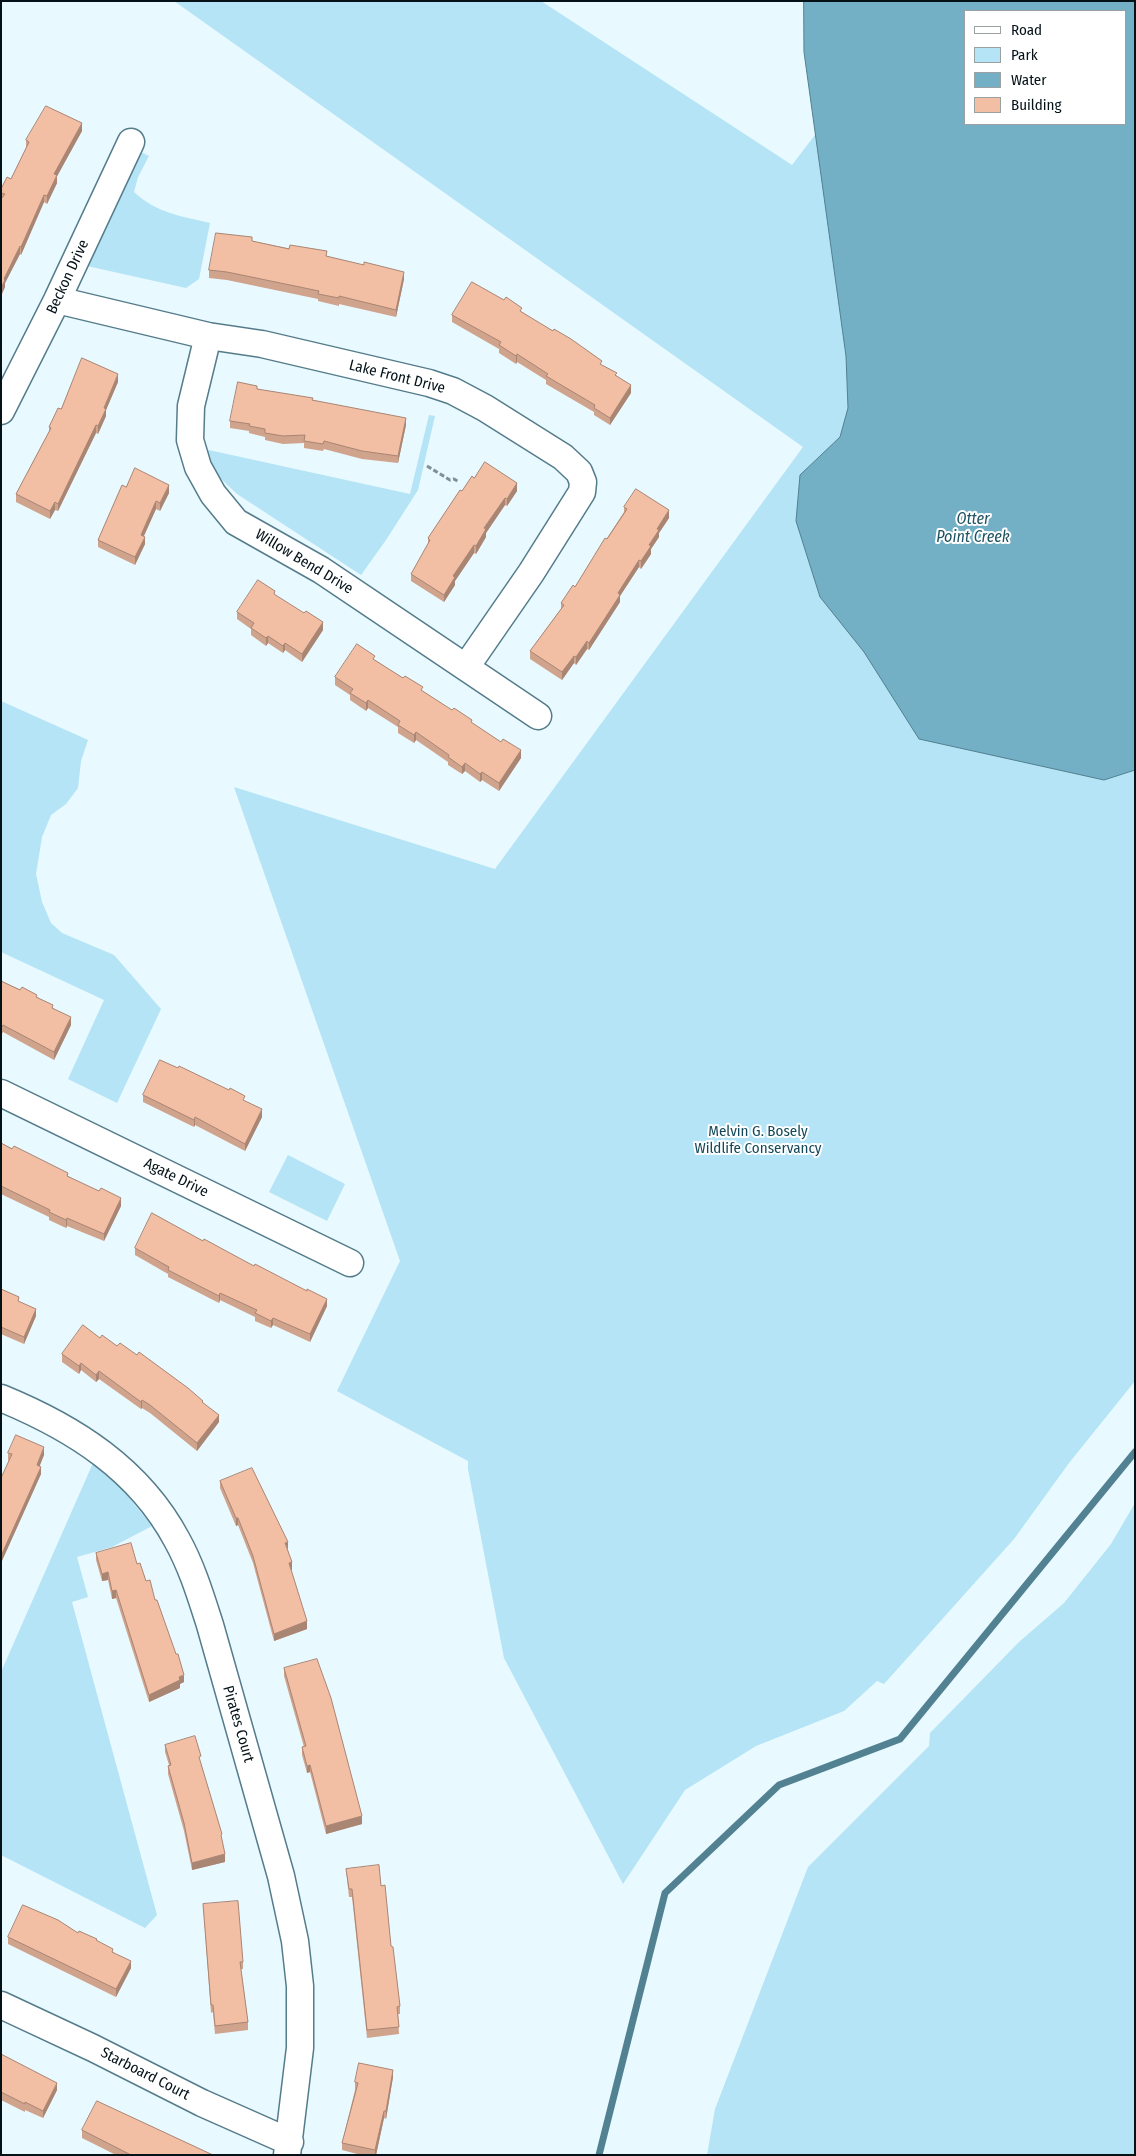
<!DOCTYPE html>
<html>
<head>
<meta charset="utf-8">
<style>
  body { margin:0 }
  #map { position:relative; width:1136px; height:2156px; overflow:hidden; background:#e8f9ff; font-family:"Fira Sans Condensed",sans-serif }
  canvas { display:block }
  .frame { position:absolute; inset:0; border:2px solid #041218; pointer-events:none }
  .legend { position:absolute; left:964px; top:10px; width:162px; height:115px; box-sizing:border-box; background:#fff; border:1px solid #9ba0a3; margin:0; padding:6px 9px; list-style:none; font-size:15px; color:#041218 }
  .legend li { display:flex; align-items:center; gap:10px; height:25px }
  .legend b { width:25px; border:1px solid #9ba0a3 }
</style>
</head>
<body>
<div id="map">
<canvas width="1136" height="2156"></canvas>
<div class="frame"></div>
<ul class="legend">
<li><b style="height:6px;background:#fff"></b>Road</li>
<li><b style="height:14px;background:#b4e4f5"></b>Park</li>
<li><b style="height:14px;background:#73b0c5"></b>Water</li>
<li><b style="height:14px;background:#f2bea4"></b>Building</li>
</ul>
</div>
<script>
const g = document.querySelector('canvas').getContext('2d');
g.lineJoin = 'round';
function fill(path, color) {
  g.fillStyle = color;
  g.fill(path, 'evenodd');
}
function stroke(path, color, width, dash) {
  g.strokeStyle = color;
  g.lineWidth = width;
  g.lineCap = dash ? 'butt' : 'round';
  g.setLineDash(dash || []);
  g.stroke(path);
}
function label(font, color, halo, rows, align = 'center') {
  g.font = font + ' "Fira Sans Condensed",sans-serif';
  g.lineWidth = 4;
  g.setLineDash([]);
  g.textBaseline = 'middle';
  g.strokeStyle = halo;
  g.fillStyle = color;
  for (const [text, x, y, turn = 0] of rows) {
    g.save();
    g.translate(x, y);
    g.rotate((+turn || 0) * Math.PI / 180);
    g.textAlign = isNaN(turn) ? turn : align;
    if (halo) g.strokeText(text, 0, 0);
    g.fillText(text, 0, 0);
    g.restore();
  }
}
fill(new Path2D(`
  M 174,1 L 541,1 L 792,165 L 917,1 L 1135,1 L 1135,1381 L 1069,1463 L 1014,1539 L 884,1684 L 877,1681 L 844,1711 L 756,1746 L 685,1790 L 623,1884 L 504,1658 L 468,1469 L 468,1461 L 337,1391 L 400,1261 L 234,787 L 495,869 L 803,447 ZM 965,11 L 1125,11 L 1125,124 L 965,124 Z
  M 141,152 L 149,156 L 138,177 L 134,192 C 156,213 181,216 210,223 L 199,279 L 186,288 L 87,266 Z
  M 429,415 L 435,416 L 418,490 L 386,540 L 361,575 L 237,494 L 218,476 L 204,449 L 410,494 Z
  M 1,701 L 88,740 L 81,761 L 78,788 L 66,804 L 51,815 L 42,837 L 36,874 L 42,902 L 51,923 L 62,933 L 114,955 L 161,1009 L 117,1103 L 68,1079 L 104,1000 L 1,952 Z
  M 288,1155 L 345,1184 L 327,1221 L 269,1192 Z
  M 93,1463 L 122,1489 L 152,1526 L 112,1547 L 77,1557 L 88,1597 L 72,1602 L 157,1915 L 145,1928 L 1,1855 L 1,1672 Z
  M 1135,1503 L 1135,2155 L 707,2155 L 715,2109 L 808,1867 L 929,1746 L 930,1733 L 1019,1642 L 1064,1603 L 1111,1544 Z`), '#b4e4f5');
const water = new Path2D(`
  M 804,1 L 1135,1 L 1135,770 L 1104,780 L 919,739 L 864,652 L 820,597 L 796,521 L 800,475 L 840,437 L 848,408 L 846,356 L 804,52 ZM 965,11 L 1125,11 L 1125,124 L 965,124 Z`);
fill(water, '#73b0c5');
stroke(water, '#528191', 1);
stroke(new Path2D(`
  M 599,2155 L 665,1893 L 779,1785 L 900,1739 L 1135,1452`), '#528191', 7);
const minor = new Path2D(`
  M 57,300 L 208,336 L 262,344 L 429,383 L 453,391 L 485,408 L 563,457 L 579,472 L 583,482 L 582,492 L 531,573 L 466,667
  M 208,336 L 191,406 L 190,440 L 198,467 L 213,494 L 236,522 L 321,570 L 538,716
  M 1,411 L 57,300 L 131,142
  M 1,1093 L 350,1263
  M 1,1398 C 74,1428 139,1469 177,1540 C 192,1567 201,1597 210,1625 L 281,1876 L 295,1941 L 300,1986 L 300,2048 L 287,2155
  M 1,2005 L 93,2048 L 202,2103 L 290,2142`);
stroke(minor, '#557c8a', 29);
stroke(new Path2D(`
  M 427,466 L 450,480 L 454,479 L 459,482`), '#809096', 3, [5, 2.5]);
stroke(minor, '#fff', 26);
fill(new Path2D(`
  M 82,131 L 57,175 L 57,183 L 47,204 L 44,202 L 21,255 L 20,254 L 5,283 L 5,287 L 1,296 L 1,189 L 11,179 L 26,148 L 26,140 Z
  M 252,241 L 327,256 L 404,279 L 396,317 L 339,304 L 339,306 L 318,301 L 318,299 L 227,280 L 209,278 L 209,270 Z
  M 522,312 L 617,376 L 631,393 L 610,425 L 594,415 L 594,412 L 546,384 L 546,380 L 517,362 L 516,364 L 499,353 L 499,349 L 452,322 L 452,315 Z
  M 118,382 L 106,410 L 106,416 L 98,434 L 96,433 L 58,511 L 55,510 L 50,519 L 16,502 L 16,494 L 49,432 L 49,427 L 61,409 Z
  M 257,389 L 313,400 L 406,425 L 398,463 L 362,459 L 324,449 L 323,451 L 304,448 L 304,443 L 283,444 L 265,440 L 265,437 L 249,433 L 249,431 L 230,428 L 230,421 Z
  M 474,478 L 517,491 L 507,506 L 505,505 L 486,533 L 486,537 L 476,554 L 474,553 L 455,581 L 455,585 L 444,602 L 411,581 L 411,574 L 428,545 L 428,538 L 462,491 Z
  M 126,487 L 169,493 L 160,511 L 156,509 L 144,536 L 145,544 L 135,565 L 98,547 L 98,540 Z
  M 624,507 L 669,518 L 659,533 L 659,537 L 651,549 L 651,554 L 641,569 L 639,567 L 620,596 L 620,602 L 589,650 L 587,649 L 576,665 L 574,663 L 562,680 L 530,659 L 530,651 L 561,609 L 561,603 L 575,587 L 624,512 Z
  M 275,595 L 323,630 L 302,662 L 285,650 L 283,653 L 268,643 L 266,646 L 251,635 L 251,629 L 237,619 L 237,612 Z
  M 375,660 L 472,724 L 521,758 L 499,791 L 482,780 L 480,782 L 465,771 L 462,774 L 448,765 L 448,762 L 416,740 L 414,743 L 398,733 L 398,727 L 368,708 L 366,711 L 350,700 L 350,695 L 335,685 L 335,677 Z
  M 1,981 L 37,997 L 53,1008 L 71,1025 L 54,1060 L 3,1032 L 2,1034 L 1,1034 Z
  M 143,1095 L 245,1101 L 262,1117 L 245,1151 L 195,1125 L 194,1127 L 143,1102 Z
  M 1,1143 L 68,1176 L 121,1206 L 104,1241 L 67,1226 L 66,1228 L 49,1220 L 49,1217 L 1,1194 Z
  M 135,1248 L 327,1306 L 310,1342 L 273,1325 L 271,1328 L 255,1321 L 255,1317 L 220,1300 L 219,1303 L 168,1277 L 168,1274 L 135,1255 Z
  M 1,1289 L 19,1302 L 36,1316 L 24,1344 L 1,1334 Z
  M 100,1338 L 117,1346 L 203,1403 L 219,1422 L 197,1451 L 150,1413 L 142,1408 L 141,1409 L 99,1379 L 96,1382 L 81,1370 L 79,1374 L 62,1362 L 62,1354 Z
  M 8,1453 L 44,1455 L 39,1466 L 41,1474 L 1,1563 L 1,1478 L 9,1461 L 8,1460 Z
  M 220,1481 L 288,1550 L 291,1570 L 307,1629 L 274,1641 L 253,1563 L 238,1525 L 236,1526 L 220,1488 Z
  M 96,1553 L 137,1564 L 155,1600 L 184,1682 L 180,1684 L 180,1688 L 149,1702 L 116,1598 L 112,1599 L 108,1580 L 102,1581 L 96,1560 Z
  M 284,1668 L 362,1824 L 326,1834 L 310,1772 L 307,1773 L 302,1755 L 302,1747 L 304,1747 L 284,1676 Z
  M 165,1745 L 201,1764 L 222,1842 L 225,1862 L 192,1870 L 184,1831 L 168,1774 L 168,1766 L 169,1765 L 165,1752 Z
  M 346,1869 L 381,1886 L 400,2006 L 400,2014 L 398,2014 L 399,2034 L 367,2038 L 352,1897 L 349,1897 Z
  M 203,1904 L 243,1962 L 243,1969 L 241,1969 L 248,2022 L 248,2030 L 215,2034 L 213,2012 L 211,2013 Z
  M 78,1933 L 97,1941 L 113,1952 L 131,1968 L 116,1997 L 8,1944 L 8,1937 Z
  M 1,2054 L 57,2090 L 43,2118 L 25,2110 L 25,2112 L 1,2100 Z
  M 393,2077 L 386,2119 L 384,2118 L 376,2155 L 361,2155 L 342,2150 L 342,2143 L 355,2090 L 355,2082 Z
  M 82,2130 L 213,2155 L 116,2155 L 82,2138 Z`), '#d0a38d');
fill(new Path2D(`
  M 82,123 L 82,131 L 54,182 L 54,174 Z
  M 57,175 L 57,183 L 47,204 L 47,196 Z
  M 44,195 L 44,202 L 21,255 L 21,247 Z
  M 20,246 L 20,254 L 5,283 L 5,287 L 1,296 L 1,288 L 4,279 Z
  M 404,272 L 404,279 L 396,317 L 396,310 Z
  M 517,354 L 517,362 L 516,364 L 516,356 Z
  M 118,374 L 118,382 L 106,410 L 106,416 L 98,434 L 98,426 L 104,408 Z
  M 631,385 L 631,393 L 610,425 L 610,418 Z
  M 406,418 L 406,425 L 398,463 L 398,456 Z
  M 96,425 L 96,433 L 58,511 L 58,504 Z
  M 517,483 L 517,491 L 507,506 L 507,499 Z
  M 169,485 L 169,493 L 160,511 L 160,503 Z
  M 505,498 L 505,505 L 486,533 L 486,537 L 476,554 L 476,546 L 484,528 Z
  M 156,501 L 156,509 L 141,542 L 141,535 Z
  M 55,502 L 55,510 L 50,519 L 50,511 Z
  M 669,510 L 669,518 L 659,533 L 659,537 L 651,549 L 651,554 L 641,569 L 641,561 L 657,529 Z
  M 145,537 L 145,544 L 135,565 L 135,557 Z
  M 474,545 L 474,553 L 455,581 L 455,585 L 444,602 L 444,595 L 453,576 Z
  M 639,560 L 639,567 L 620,596 L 620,602 L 589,650 L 589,643 L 618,593 Z
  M 323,622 L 323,630 L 302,662 L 302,654 Z
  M 268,636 L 268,643 L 266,646 L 266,638 Z
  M 587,641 L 587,649 L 576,665 L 576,657 Z
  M 285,643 L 285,650 L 283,653 L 283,646 Z
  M 574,656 L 574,663 L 562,680 L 562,672 Z
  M 368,700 L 368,708 L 366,711 L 366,703 Z
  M 416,732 L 416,740 L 414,743 L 414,735 Z
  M 521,750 L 521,758 L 499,791 L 499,783 Z
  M 465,763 L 465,771 L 462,774 L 462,767 Z
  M 482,772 L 482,780 L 480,782 L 480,774 Z
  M 71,1017 L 71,1025 L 54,1060 L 54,1052 Z
  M 262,1109 L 262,1117 L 245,1151 L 245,1144 Z
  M 195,1117 L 195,1125 L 194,1127 L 194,1120 Z
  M 121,1198 L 121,1206 L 104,1241 L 104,1234 Z
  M 67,1218 L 67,1226 L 66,1228 L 66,1220 Z
  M 220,1293 L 220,1300 L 219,1303 L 219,1296 Z
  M 327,1299 L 327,1306 L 310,1342 L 310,1334 Z
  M 36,1309 L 36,1316 L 24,1344 L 24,1337 Z
  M 273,1318 L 273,1325 L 271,1328 L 271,1321 Z
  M 81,1363 L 81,1370 L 79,1374 L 79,1366 Z
  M 99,1371 L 99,1379 L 96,1382 L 96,1375 Z
  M 142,1400 L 142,1408 L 141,1409 L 141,1402 Z
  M 219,1415 L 219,1422 L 197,1451 L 197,1443 Z
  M 44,1447 L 44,1455 L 37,1473 L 37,1465 Z
  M 41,1467 L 41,1474 L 1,1563 L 1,1556 Z
  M 236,1518 L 238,1518 L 238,1525 L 236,1526 Z
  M 288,1542 L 288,1550 L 285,1543 Z
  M 292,1562 L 292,1570 L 289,1571 L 289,1563 Z
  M 108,1572 L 108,1580 L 102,1581 L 102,1574 Z
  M 116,1590 L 116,1598 L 112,1599 L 112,1591 Z
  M 307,1621 L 307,1629 L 274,1641 L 274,1634 Z
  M 184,1675 L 184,1682 L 180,1684 L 180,1688 L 149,1702 L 149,1695 Z
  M 310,1765 L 310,1772 L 307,1773 L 307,1766 Z
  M 362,1816 L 362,1824 L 326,1834 L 326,1826 Z
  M 225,1854 L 225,1862 L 192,1870 L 192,1863 Z
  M 131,1961 L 131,1968 L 116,1997 L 116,1989 Z
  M 393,2070 L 393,2077 L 386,2119 L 386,2111 Z
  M 57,2083 L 57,2090 L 43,2118 L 43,2111 Z
  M 384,2111 L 384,2118 L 376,2155 L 375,2155 L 375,2150 Z`), '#a98573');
const building = new Path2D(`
  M 46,106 L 82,123 L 54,174 L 57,175 L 47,196 L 44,195 L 21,247 L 20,246 L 4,279 L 5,280 L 1,288 L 1,199 L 5,194 L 1,193 L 1,189 L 7,177 L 11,179 L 29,142 L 26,140 Z
  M 216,233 L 252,237 L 252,241 L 289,249 L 290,245 L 327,251 L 326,256 L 364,265 L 364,262 L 404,272 L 396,310 L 339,296 L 339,298 L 318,294 L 319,291 L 227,272 L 209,270 Z
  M 472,282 L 504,300 L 506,297 L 522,308 L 520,311 L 553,331 L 554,329 L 571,339 L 602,361 L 600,364 L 617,373 L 615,375 L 631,385 L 610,418 L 594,408 L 595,405 L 546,376 L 548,374 L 517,354 L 516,356 L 499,345 L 501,342 L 452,315 Z
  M 82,358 L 118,374 L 104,408 L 106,409 L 98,426 L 96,425 L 58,504 L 55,502 L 50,511 L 16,494 L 51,428 L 49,427 L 58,408 L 61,409 Z
  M 238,382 L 257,386 L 257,389 L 313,398 L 312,400 L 406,418 L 398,456 L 362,451 L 324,441 L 323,444 L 304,441 L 305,435 L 283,436 L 265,433 L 265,429 L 249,426 L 250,424 L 230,421 Z
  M 485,462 L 517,483 L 507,499 L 505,498 L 484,528 L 486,529 L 476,546 L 474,545 L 453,576 L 455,577 L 444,595 L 411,574 L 430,540 L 428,538 L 460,490 L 462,491 L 472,476 L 474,478 Z
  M 135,468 L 169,485 L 160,503 L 156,501 L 141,535 L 145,537 L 135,557 L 98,540 L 122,485 L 126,487 Z
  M 636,489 L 669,510 L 657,529 L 659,530 L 649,545 L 651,546 L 641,561 L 639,560 L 618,593 L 620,595 L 589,643 L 587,641 L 576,657 L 574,656 L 562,672 L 530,651 L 564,605 L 561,603 L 573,585 L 575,587 L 605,538 L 607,539 L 627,509 L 624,507 Z
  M 258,580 L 275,591 L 274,594 L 304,613 L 306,611 L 323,622 L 302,654 L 285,643 L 283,646 L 268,636 L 266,638 L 251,628 L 254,623 L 237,612 Z
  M 357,644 L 375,656 L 373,659 L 403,678 L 405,676 L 423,687 L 421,690 L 452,710 L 454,708 L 472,720 L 471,722 L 501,742 L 503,739 L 521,750 L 499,783 L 482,772 L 480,774 L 465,763 L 462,767 L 448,757 L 449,755 L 416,732 L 414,735 L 398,725 L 400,721 L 368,700 L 366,703 L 350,693 L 353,689 L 335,677 Z
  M 1,981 L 20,990 L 22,987 L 37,995 L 36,997 L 53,1005 L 52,1008 L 71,1017 L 54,1052 L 3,1025 L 2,1027 L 1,1026 Z
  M 160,1060 L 178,1068 L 179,1066 L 229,1090 L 230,1088 L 245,1096 L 243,1100 L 262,1109 L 245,1144 L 195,1117 L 194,1120 L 143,1095 Z
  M 1,1143 L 12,1149 L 14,1146 L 68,1173 L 67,1176 L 99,1191 L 101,1188 L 121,1198 L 104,1234 L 67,1218 L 66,1220 L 49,1212 L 50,1210 L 1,1186 Z
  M 152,1213 L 203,1241 L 204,1239 L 254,1266 L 255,1264 L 307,1291 L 307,1289 L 327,1299 L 310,1334 L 273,1318 L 271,1321 L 255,1313 L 257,1310 L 220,1293 L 219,1296 L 168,1270 L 169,1267 L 135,1248 Z
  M 1,1289 L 19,1297 L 18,1301 L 36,1309 L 24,1337 L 1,1327 Z
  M 83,1325 L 100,1338 L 102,1335 L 117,1346 L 120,1343 L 137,1355 L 139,1352 L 188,1388 L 203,1401 L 202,1402 L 219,1415 L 197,1443 L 150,1405 L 142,1400 L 141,1402 L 99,1371 L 96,1375 L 81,1363 L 79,1366 L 62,1354 Z
  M 16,1435 L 44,1447 L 37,1465 L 41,1467 L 1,1556 L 1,1478 L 12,1454 L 8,1453 Z
  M 252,1468 L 288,1542 L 285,1543 L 292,1562 L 289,1563 L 307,1621 L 274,1634 L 253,1556 L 238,1518 L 236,1518 L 220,1481 Z
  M 131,1543 L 137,1564 L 140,1563 L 146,1581 L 150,1580 L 155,1600 L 157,1600 L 176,1654 L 178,1654 L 184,1675 L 179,1677 L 180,1680 L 149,1695 L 116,1590 L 112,1591 L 108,1572 L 102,1574 L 96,1553 Z
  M 317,1659 L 331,1698 L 362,1816 L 326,1826 L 310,1765 L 307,1766 L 302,1747 L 306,1746 L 284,1668 Z
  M 195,1736 L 201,1756 L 199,1757 L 222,1834 L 221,1835 L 225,1854 L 192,1863 L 184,1823 L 168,1766 L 171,1765 L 165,1745 Z
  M 379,1865 L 381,1886 L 385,1885 L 391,1946 L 393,1947 L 400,2006 L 397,2007 L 399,2027 L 367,2030 L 352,1889 L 349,1889 L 346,1869 Z
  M 238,1901 L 243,1962 L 240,1962 L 248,2022 L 215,2026 L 213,2005 L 211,2005 L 203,1904 Z
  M 23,1905 L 58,1920 L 78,1933 L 79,1931 L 97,1939 L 96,1940 L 113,1949 L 112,1952 L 131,1961 L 116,1989 L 8,1937 Z
  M 1,2054 L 57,2083 L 43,2111 L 25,2102 L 25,2104 L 1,2092 Z
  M 359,2063 L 393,2070 L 386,2111 L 384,2111 L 375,2150 L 342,2143 L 358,2083 L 355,2082 Z
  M 97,2101 L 213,2155 L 131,2155 L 82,2130 Z`);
fill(building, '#f2bea4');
stroke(building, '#a98573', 1);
label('15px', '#041218', '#fff', [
  ["Beckon Drive",68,277,-65],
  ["Lake Front Drive",397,377,14],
  ["Willow Bend Drive",304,562,31],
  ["Agate Drive",176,1178,26],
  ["Pirates Court",238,1724,74],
  ["Starboard Court",145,2074,27]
]);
label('15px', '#144959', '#fff', [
  ["Melvin G. Bosely",758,1132],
  ["Wildlife Conservancy",758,1149]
]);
label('italic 16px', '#1e5262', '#fff', [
  ["Otter",973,520],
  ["Point Creek",973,538]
]);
</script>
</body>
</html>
